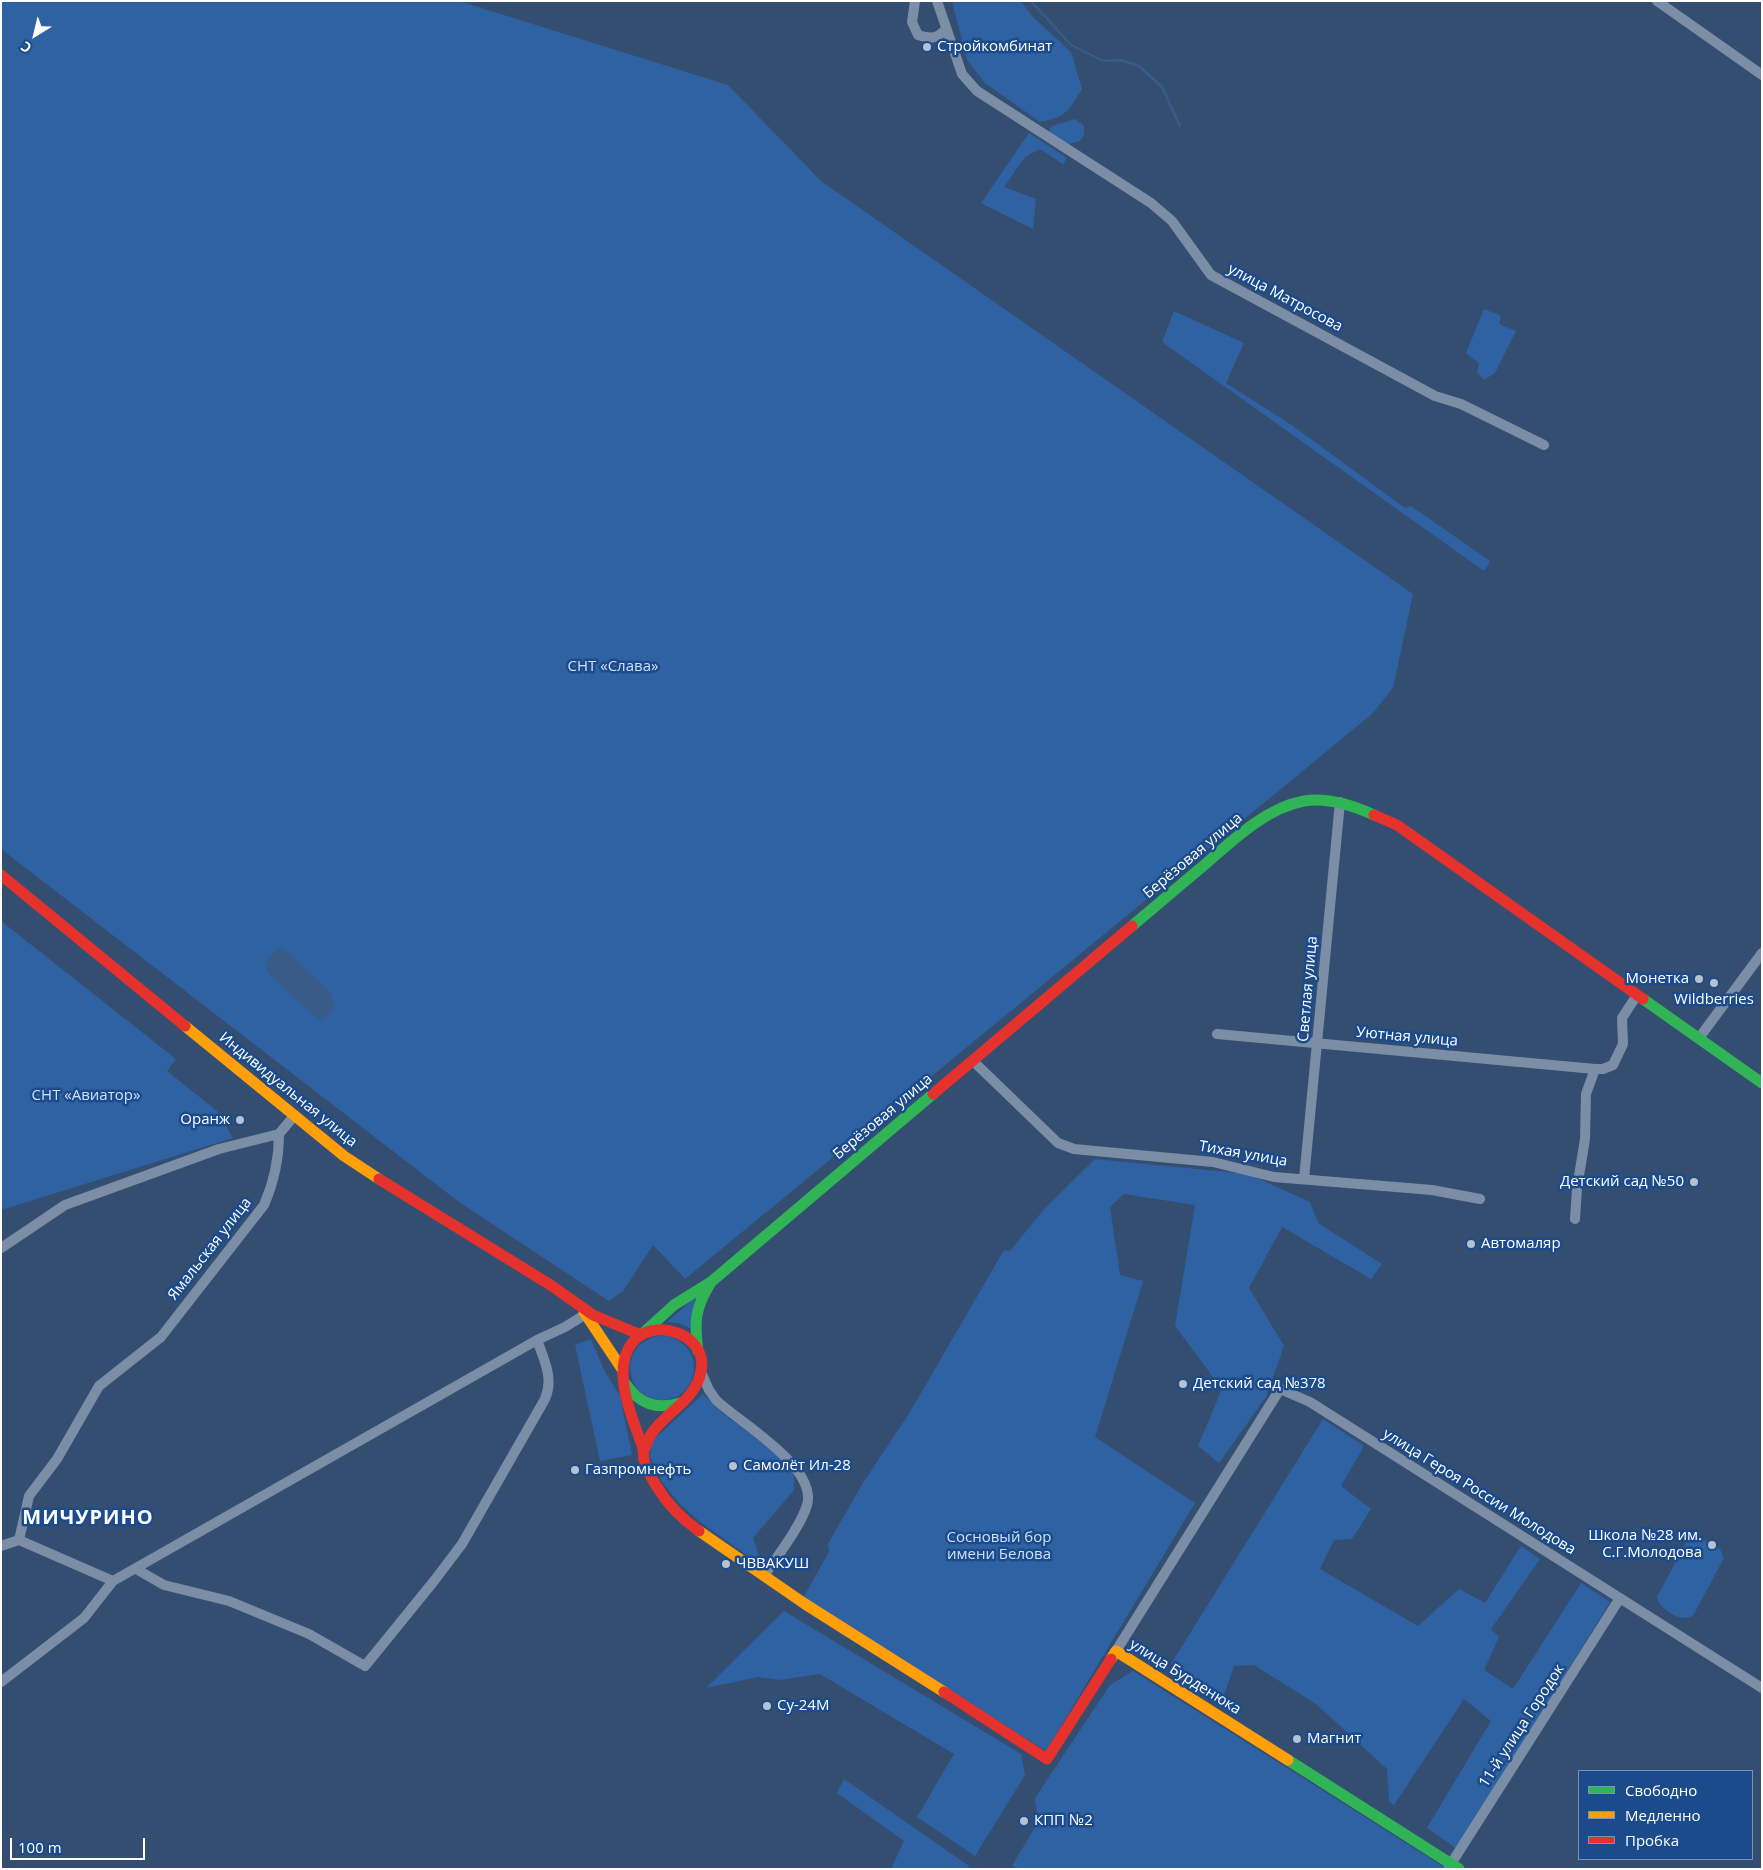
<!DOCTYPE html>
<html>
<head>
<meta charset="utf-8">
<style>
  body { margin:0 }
  #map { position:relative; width:1763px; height:1870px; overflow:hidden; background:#344e72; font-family:"Open Sans",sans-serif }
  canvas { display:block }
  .frame { position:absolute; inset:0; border:2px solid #fff; pointer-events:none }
  .legend { position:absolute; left:1578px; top:1770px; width:175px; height:90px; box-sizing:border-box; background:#1b4b8b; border:1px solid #7693b9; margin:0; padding:6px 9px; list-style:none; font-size:15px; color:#fff }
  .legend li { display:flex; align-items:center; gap:10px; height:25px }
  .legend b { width:25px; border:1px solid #7693b9 }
  .north { position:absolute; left:10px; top:10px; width:50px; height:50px; -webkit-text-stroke:4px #1b4b8b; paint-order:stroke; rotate:216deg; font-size:14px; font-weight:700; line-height:20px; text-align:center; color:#fff }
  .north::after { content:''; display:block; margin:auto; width:18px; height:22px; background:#fff; clip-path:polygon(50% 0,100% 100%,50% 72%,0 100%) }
  .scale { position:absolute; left:10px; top:1838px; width:135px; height:22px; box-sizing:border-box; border:2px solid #fff; border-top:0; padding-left:6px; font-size:15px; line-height:18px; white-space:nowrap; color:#fff; -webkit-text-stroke:4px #1b4b8b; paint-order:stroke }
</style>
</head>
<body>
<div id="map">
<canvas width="1763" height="1870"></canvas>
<div class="frame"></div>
<ul class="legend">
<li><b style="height:6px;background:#30b455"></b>Свободно</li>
<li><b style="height:6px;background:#ff9f0a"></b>Медленно</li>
<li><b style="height:6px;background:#e5322d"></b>Пробка</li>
</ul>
<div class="north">С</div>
<div class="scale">100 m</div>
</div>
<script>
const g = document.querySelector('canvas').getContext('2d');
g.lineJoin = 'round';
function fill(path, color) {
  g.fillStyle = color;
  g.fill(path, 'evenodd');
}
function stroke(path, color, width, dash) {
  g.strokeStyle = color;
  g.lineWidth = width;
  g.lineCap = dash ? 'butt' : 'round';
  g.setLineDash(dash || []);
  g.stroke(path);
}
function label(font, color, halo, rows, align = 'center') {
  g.font = font + ' "Open Sans",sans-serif';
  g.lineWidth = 5;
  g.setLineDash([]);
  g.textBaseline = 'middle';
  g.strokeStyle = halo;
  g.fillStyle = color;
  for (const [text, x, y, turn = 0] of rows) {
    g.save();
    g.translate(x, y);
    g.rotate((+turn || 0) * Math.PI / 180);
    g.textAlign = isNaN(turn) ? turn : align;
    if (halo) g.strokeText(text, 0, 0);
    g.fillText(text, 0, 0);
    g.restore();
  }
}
fill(new Path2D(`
  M 1,1 L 459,1 L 728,85 L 821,181 L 1413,594 L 1393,688 L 1372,714 L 685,1279 L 653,1245 L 623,1291 L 609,1301 L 459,1202 L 1,849 Z
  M 952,1 L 1020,1 L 1033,17 L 1071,52 L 1082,89 C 1068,111 1067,117 1040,122 L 985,83 L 967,60 Z
  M 1075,119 L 1084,126 L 1084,135 L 1080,141 L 1068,144 L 1048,132 L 1052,126 Z
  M 1029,133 L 1067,158 L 1063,164 L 1040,149 L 1025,157 L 1004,187 L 1036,199 L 1033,229 L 981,203 Z
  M 1484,309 L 1501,316 L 1499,324 L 1516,331 L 1495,373 L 1484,380 L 1477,372 L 1479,363 L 1466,353 Z
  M 1174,311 L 1244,343 L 1226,383 L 1293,426 L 1405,508 L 1411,506 L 1490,561 L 1484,571 L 1162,342 Z
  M 1,921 L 176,1059 L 167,1071 L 217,1111 L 233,1138 L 1,1210 Z
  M 1095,1159 L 1248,1174 L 1310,1202 L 1318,1223 L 1382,1264 L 1371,1279 L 1282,1227 L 1249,1288 L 1284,1346 L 1266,1397 L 1219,1463 L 1198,1446 L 1222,1389 L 1175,1326 L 1195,1205 L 1124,1194 L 1110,1207 L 1120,1275 L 1143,1281 L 1095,1437 L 1195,1503 L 1046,1751 L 803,1598 L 829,1552 L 828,1544 L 861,1486 L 910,1412 L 1004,1250 L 1010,1251 L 1045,1208 Z
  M 695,1298 L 692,1329 L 679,1323 L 667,1322 Z
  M630 1368a32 32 0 1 1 64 0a32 32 0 1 1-64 0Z
  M 591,1339 L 604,1370 L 620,1396 L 632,1455 L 600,1461 L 575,1345 Z
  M 703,1394 L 720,1411 L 789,1464 C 794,1473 795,1480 794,1490 L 753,1538 L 759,1556 L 754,1560 L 700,1522 L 678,1502 L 662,1482 L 650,1457 L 652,1441 Z
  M 1323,1419 L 1364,1446 L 1341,1486 L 1371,1509 L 1352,1539 L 1334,1540 L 1320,1569 L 1418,1626 L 1459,1589 L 1485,1603 L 1521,1546 L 1540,1559 L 1491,1629 L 1499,1637 L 1484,1670 L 1513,1689 L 1581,1583 L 1610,1602 L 1457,1849 L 1427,1828 L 1491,1721 L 1464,1699 L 1394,1805 L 1389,1801 L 1387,1769 L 1316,1704 L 1254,1665 L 1234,1666 L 1223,1698 L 1171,1664 Z
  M 1696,1536 L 1720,1549 L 1724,1558 L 1694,1614 C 1684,1625 1660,1610 1657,1597 L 1688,1539 Z
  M 784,1611 L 1021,1754 L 1025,1775 L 975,1856 L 917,1817 L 954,1754 L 820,1674 L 780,1680 L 758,1677 L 706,1688 Z
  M 1133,1671 L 1444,1867 L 1443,1869 L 1018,1869 L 1012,1866 L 1038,1822 L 1035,1798 L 1110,1685 Z
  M 844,1779 L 969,1866 L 968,1869 L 891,1869 L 904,1841 L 837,1793 Z`), '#2f62a2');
fill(new Path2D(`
  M 280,948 L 288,952 L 329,991 L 335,1006 L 329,1015 L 322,1020 L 313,1015 L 268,973 L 265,965 L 271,954 Z`), '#385b88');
stroke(new Path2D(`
  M 1031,1 L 1071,45 L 1103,61 L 1120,60 L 1139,66 L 1162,87 L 1180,126`), '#385b88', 2.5);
stroke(new Path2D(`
  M 915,1 L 912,22 L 918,35 C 931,39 937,39 946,29
  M 937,1 L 962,74 L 977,91 L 1151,203 L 1172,221 L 1211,275 L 1435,396 L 1461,404 L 1544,445
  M 1657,1 L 1762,75
  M 1217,1034 L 1595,1069
  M 1699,1038 L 1762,953
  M 973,1061 L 1058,1143 L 1074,1149 L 1213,1162 L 1274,1177 L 1432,1190 L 1480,1199
  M 279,1134 L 294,1116
  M 1304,1179 L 1340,802
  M 1575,1219 L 1577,1188 L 1585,1139 L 1586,1094 L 1595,1069 L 1603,1069 L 1613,1065 L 1623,1044 L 1622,1018 L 1637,995
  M 1,1248 L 65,1205 L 219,1149 L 279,1134 C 279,1160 274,1182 264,1205 L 161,1337 L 99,1386 L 57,1459 L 29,1496 L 19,1540 L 1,1546
  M 701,1372 L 709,1390 L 716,1400 C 740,1423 818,1467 807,1505 C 801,1526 776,1558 764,1576
  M 19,1540 L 113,1581
  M 136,1569 L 164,1585 L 229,1601 L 309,1634 L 365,1666 L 434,1581 L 462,1544 L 545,1399 C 554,1378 544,1360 537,1340
  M 1116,1651 L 1280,1389 L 1310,1402 L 1762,1688
  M 1,1682 L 84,1618 L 113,1581 L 537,1340 L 565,1327 L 586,1314
  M 1449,1867 L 1620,1598`), '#7b8ea6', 10);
stroke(new Path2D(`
  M 1132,926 C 1156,906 1179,886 1202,867 C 1231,842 1265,808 1304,801 C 1328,797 1352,805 1374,815
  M 1643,999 L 1762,1083
  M 641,1335 L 674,1305 L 711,1282 L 933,1094
  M 698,1351 C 694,1321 695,1308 711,1282
  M 625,1383 C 639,1404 656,1410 680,1403
  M 1288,1760 L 1459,1869`), '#30b455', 11);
stroke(new Path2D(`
  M 185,1026 L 344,1156 L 379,1179
  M 584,1312 L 622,1369
  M 699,1531 L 805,1604 L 944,1692
  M 1111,1659 L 1116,1651 L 1288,1760`), '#ff9f0a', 11);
stroke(new Path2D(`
  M 1374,815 L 1397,825 L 1643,999
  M 1,875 L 185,1026
  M 933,1094 L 1132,926
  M 379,1179 L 552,1286 L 593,1315 L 641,1335
  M 644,1450 C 647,1444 648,1438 652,1433 C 667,1411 696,1400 701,1371 C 709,1335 653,1315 632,1343 C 611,1370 632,1418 642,1445 C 644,1450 643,1455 644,1460 C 646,1470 652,1479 657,1487 C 668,1505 682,1519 699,1531
  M 944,1692 L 1047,1759 L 1111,1659`), '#e5322d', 11);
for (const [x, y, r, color] of [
  [927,47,5,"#b8c1ce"],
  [1699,979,5,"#b8c1ce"],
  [1714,983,5,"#b8c1ce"],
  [240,1120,5,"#b8c1ce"],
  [1694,1182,5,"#b8c1ce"],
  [1471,1244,5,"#b8c1ce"],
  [1183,1384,5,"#b8c1ce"],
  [733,1466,5,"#b8c1ce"],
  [575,1470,5,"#b8c1ce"],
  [1712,1545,5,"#b8c1ce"],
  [726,1564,5,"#b8c1ce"],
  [767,1706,5,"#b8c1ce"],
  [1297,1739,5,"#b8c1ce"],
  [1024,1821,5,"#b8c1ce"]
]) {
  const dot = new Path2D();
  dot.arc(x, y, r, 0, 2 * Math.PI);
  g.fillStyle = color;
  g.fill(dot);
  stroke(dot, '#1b4b8b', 2);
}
label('15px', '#fff', '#1b4b8b', [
  ["Стройкомбинат",937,47],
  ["Монетка",1689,979,"right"],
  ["Wildberries",1714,1000,"center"],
  ["Оранж",230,1120,"right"],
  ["Детский сад №50",1684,1182,"right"],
  ["Автомаляр",1481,1244],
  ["Детский сад №378",1193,1384],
  ["Самолёт Ил-28",743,1466],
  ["Газпромнефть",585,1470],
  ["Школа №28 им.",1702,1536,"right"],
  ["С.Г.Молодова",1702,1553,"right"],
  ["ЧВВАКУШ",736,1564],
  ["Су-24М",777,1706],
  ["Магнит",1307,1739],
  ["КПП №2",1034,1821]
], 'left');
label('15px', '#fff', '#1b4b8b', [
  ["улица Матросова",1285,298,28],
  ["Берёзовая улица",1193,856,-40],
  ["Светлая улица",1308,989,-85],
  ["Уютная улица",1407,1037,5],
  ["Индивидуальная улица",288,1090,39],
  ["Берёзовая улица",883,1117,-40],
  ["Тихая улица",1243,1154,10],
  ["Ямальская улица",210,1249,-52],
  ["улица Героя России Молодова",1479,1492,32],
  ["улица Бурденюка",1185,1677,32],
  ["11-й улица Городок",1522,1726,-57]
]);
label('15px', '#cce0f9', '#1b4b8b', [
  ["СНТ «Слава»",613,667],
  ["СНТ «Авиатор»",86,1096],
  ["Сосновый бор",999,1538],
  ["имени Белова",999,1555]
]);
g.letterSpacing = '1px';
label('bold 20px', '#fff', '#1b4b8b', [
  ["МИЧУРИНО",88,1518]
]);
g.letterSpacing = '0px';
</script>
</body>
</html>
